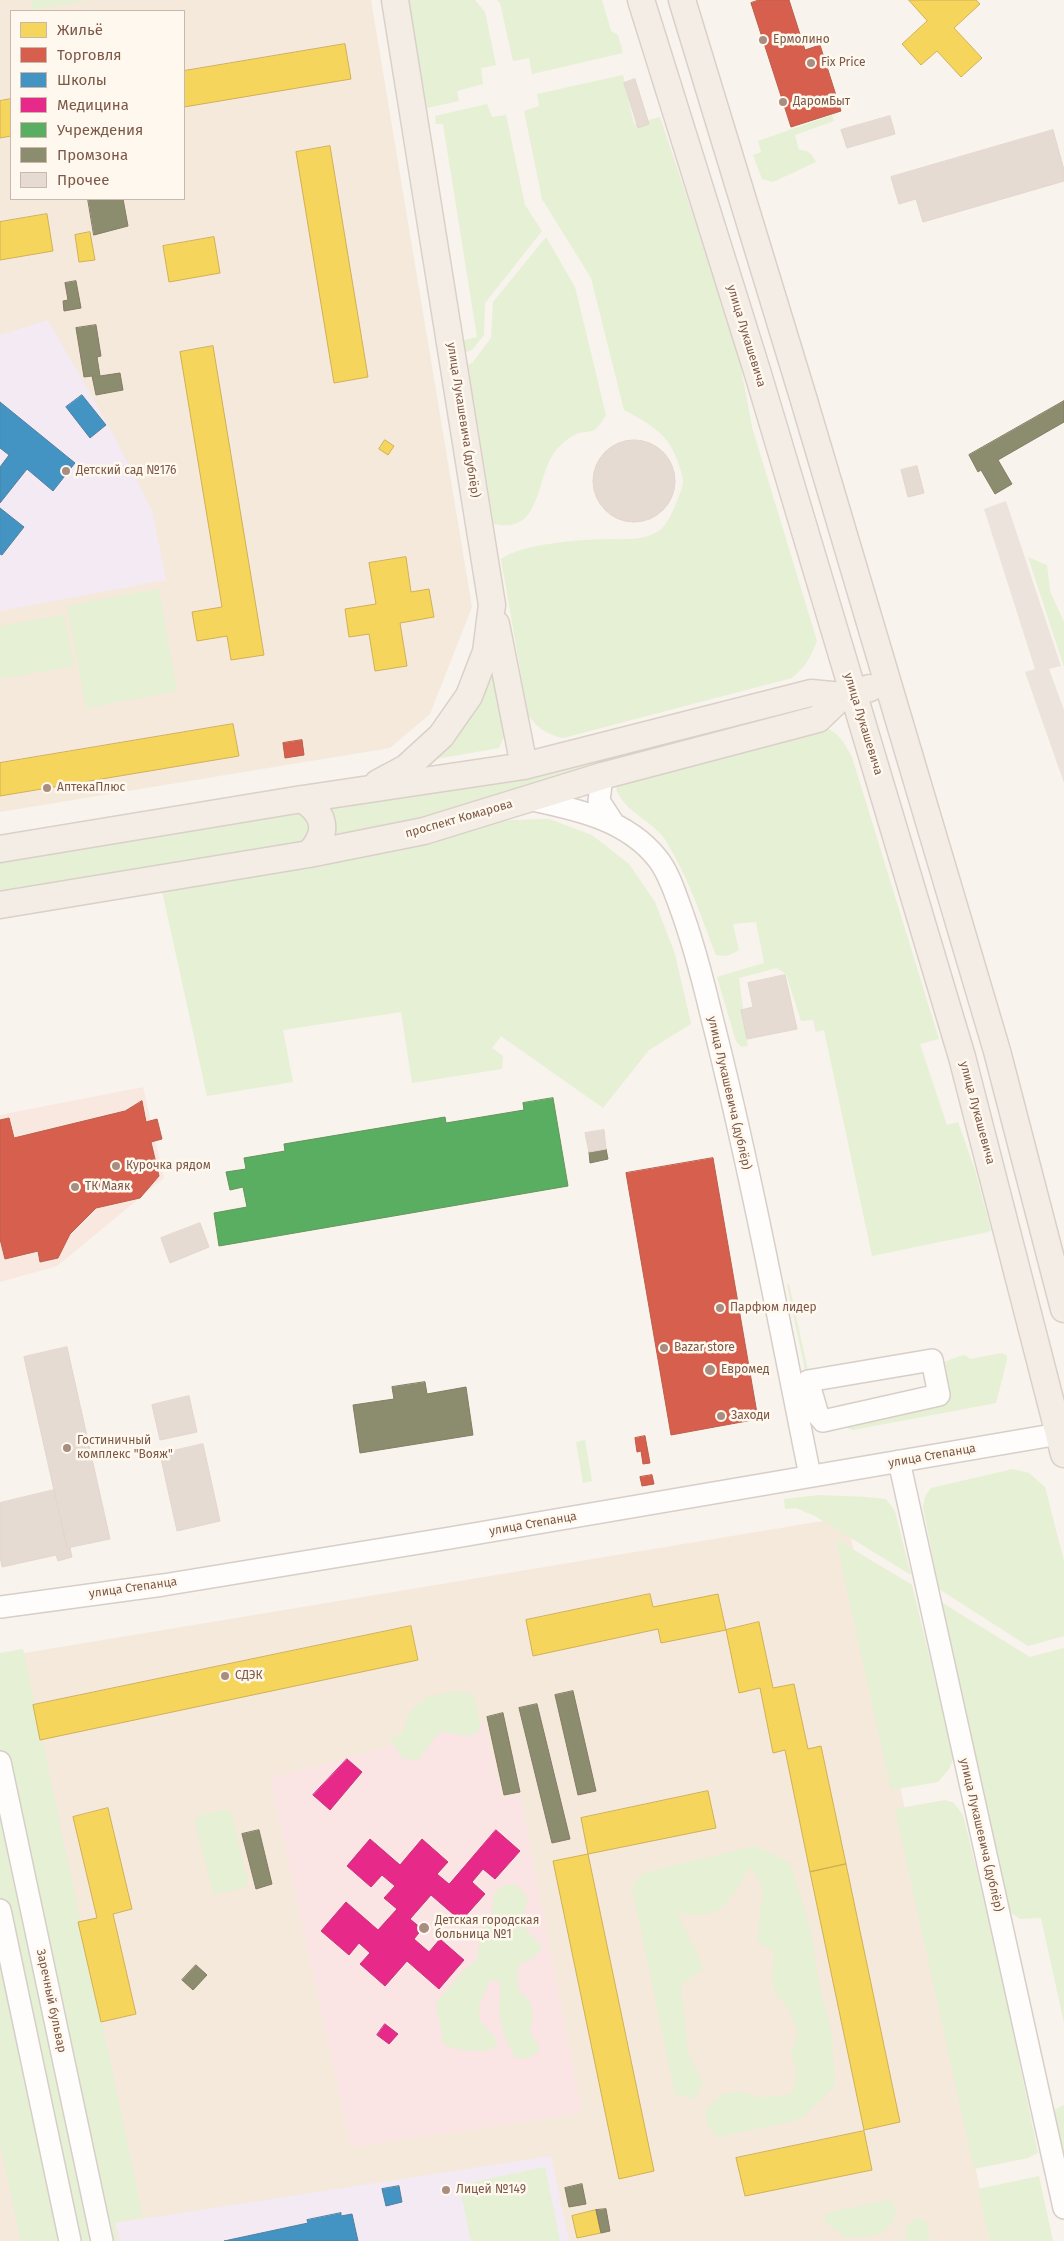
<!DOCTYPE html>
<html>
<head>
<meta charset="utf-8">
<style>
  body { margin:0 }
  #map { position:relative; width:1064px; height:2241px; overflow:hidden; background:#f8f3ec; font-family:"Fira Sans",sans-serif }
  canvas { display:block }
  .legend { position:absolute; left:10px; top:10px; width:175px; height:190px; box-sizing:border-box; background:#fff8ee; border:1px solid #cab8ac; margin:0; padding:6px 9px; list-style:none; font-size:15px; color:#7b5848 }
  .legend li { display:flex; align-items:center; gap:10px; height:25px }
  .legend b { width:25px; border:1px solid #cab8ac }
</style>
</head>
<body>
<div id="map">
<canvas width="1064" height="2241"></canvas>
<ul class="legend">
<li><b style="height:14px;background:#f6d55c"></b>Жильё</li>
<li><b style="height:14px;background:#d6604d"></b>Торговля</li>
<li><b style="height:14px;background:#4393c3"></b>Школы</li>
<li><b style="height:14px;background:#e7298a"></b>Медицина</li>
<li><b style="height:14px;background:#5aae61"></b>Учреждения</li>
<li><b style="height:14px;background:#8c8c6e"></b>Промзона</li>
<li><b style="height:14px;background:#e5dbd3"></b>Прочее</li>
</ul>
</div>
<script>
const g = document.querySelector('canvas').getContext('2d');
g.lineJoin = 'round';
function fill(path, color) {
  g.fillStyle = color;
  g.fill(path, 'evenodd');
}
function stroke(path, color, width, dash) {
  g.strokeStyle = color;
  g.lineWidth = width;
  g.lineCap = dash ? 'butt' : 'round';
  g.setLineDash(dash || []);
  g.stroke(path);
}
function label(font, color, halo, rows, align = 'center') {
  g.font = font + ' "Fira Sans",sans-serif';
  g.lineWidth = 5;
  g.setLineDash([]);
  g.textBaseline = 'middle';
  g.strokeStyle = halo;
  g.fillStyle = color;
  for (const [text, x, y, turn = 0] of rows) {
    g.save();
    g.translate(x, y);
    g.rotate((+turn || 0) * Math.PI / 180);
    g.textAlign = isNaN(turn) ? turn : align;
    if (halo) g.strokeText(text, 0, 0);
    g.fillText(text, 0, 0);
    g.restore();
  }
}
fill(new Path2D(`
  M 0,0 L 371,0 L 472,607 L 430,714 L 390,748 L 0,812 ZM 11,11 L 184,11 L 184,199 L 11,199 Z
  M 847,1517 L 990,2241 L 0,2241 L 0,1657 Z`), '#f5e9dc');
fill(new Path2D(`
  M 143,1087 L 164,1178 L 57,1266 L 0,1282 L 0,1115 Z`), '#f9e8df');
fill(new Path2D(`
  M 1006,501 L 1061,666 L 1049,669 L 1064,710 L 1064,783 L 1025,672 L 1035,669 L 984,509 Z`), '#ebe3dc');
fill(new Path2D(`
  M 48,320 L 112,432 L 152,510 L 166,580 L 0,611 L 0,335 Z
  M 551,2156 L 569,2241 L 120,2241 L 116,2223 Z`), '#f4eaf4');
fill(new Path2D(`
  M 484,1722 L 502,1798 L 520,1795 L 582,2113 L 351,2147 L 270,1778 Z`), '#fbe4e4');
fill(new Path2D(`
  M 31,0 L 90,0 L 32,10 Z
  M 408,0 L 475,0 L 485,12 L 496,65 L 481,68 L 483,84 L 457,91 L 459,101 L 427,108 Z
  M 497,0 L 602,0 L 611,31 L 618,35 L 623,53 L 532,74 L 529,58 L 513,61 L 500,3 Z
  M 623,75 L 634,124 L 660,117 L 737,346 L 752,427 L 817,641 C 811,657 805,667 792,678 L 563,738 C 548,735 537,728 528,715 L 501,559 C 524,543 579,540 608,539 C 627,539 644,541 660,530 C 667,525 674,509 677,501 C 680,493 685,484 682,475 C 672,437 658,428 624,410 L 591,278 L 542,199 L 524,111 L 539,106 L 537,94 Z
  M 487,104 L 492,117 L 506,115 L 525,205 L 542,231 L 485,303 L 484,335 L 472,350 L 466,352 L 464,340 L 477,337 L 443,124 L 436,124 L 435,116 Z
  M 832,115 L 834,121 L 795,135 L 799,150 C 809,150 812,154 816,162 L 773,182 L 762,179 L 753,155 L 761,152 L 758,141 Z
  M 546,237 L 575,287 L 606,415 C 603,419 599,427 594,430 C 590,432 583,432 579,433 C 572,435 562,443 557,449 C 534,476 544,535 494,524 L 468,365 L 473,362 L 491,338 L 493,302 Z
  M 1028,557 L 1047,565 L 1050,591 L 1064,622 L 1064,667 Z
  M 159,589 L 177,691 L 86,708 L 67,606 Z
  M 64,615 L 74,666 L 0,679 L 0,626 Z
  M 492,665 L 506,732 L 499,748 L 419,762 Z
  M 815,701 L 817,707 L 424,820 L 299,845 L 0,895 L 0,862 L 294,813 L 413,797 L 538,773 Z
  M 818,725 C 838,731 842,739 852,757 L 939,1039 L 920,1044 L 947,1125 L 958,1122 L 975,1170 L 991,1230 L 988,1232 L 872,1256 L 824,1030 L 816,1032 L 813,1020 L 801,1021 L 786,974 L 777,968 L 739,978 L 748,1046 L 741,1047 L 736,1041 L 717,977 L 764,963 L 756,922 L 733,924 L 739,950 C 731,955 725,957 716,955 C 701,917 688,876 666,841 C 653,820 625,813 616,789 L 619,782 Z
  M 549,819 L 592,835 L 629,864 L 655,902 L 675,954 L 691,1024 L 649,1050 L 603,1108 L 501,1036 L 492,1048 L 503,1056 L 502,1069 L 412,1083 L 401,1012 L 283,1030 L 293,1082 L 207,1096 L 162,891 L 408,845 L 508,820 Z
  M 789,1284 L 811,1384 L 812,1403 L 787,1285 Z
  M 1002,1353 L 1007,1356 L 1007,1360 L 996,1403 L 853,1430 L 835,1424 L 939,1395 L 933,1365 C 945,1363 954,1357 965,1355 L 970,1359 Z
  M 585,1440 L 592,1481 L 583,1483 L 576,1442 Z
  M 1013,1469 L 1029,1473 L 1045,1487 L 1064,1561 L 1064,1636 L 1028,1646 L 939,1589 L 923,1507 L 925,1496 L 931,1488 Z
  M 820,1495 L 866,1497 L 886,1499 L 895,1511 L 911,1575 L 815,1516 L 796,1508 L 785,1509 L 784,1499 Z
  M 836,1539 L 912,1585 L 954,1758 L 949,1769 L 938,1782 L 891,1790 Z
  M 941,1602 L 1030,1657 L 1064,1648 L 1064,2023 L 1041,1918 L 1020,1919 L 1010,1912 Z
  M 23,1649 L 143,2217 L 114,2223 L 117,2241 L 21,2241 L 0,2143 L 0,1653 Z
  M 460,1691 L 470,1693 L 476,1701 C 475,1710 479,1716 480,1725 C 481,1743 450,1733 442,1731 C 430,1739 427,1752 416,1761 L 402,1758 L 391,1741 L 393,1737 L 403,1732 L 409,1713 L 417,1705 L 430,1696 Z
  M 945,1800 L 954,1803 L 963,1815 L 995,1944 L 1038,2153 L 1028,2158 L 974,2169 L 895,1809 Z
  M 226,1809 L 231,1812 L 248,1882 L 245,1887 L 217,1894 L 213,1892 L 195,1821 L 198,1816 Z
  M 755,1846 L 790,1863 L 811,1931 L 820,1989 L 832,2034 L 835,2086 L 799,2120 L 717,2137 L 706,2122 L 706,2108 L 723,2094 L 742,2092 L 761,2098 L 792,2094 L 797,2071 L 791,2054 L 798,2032 L 789,2009 L 776,1994 L 772,1979 L 774,1952 L 757,1941 L 763,1888 L 751,1867 C 733,1889 730,1915 696,1915 C 690,1915 683,1912 677,1912 C 684,1932 696,1948 703,1969 L 681,1984 L 688,2053 L 703,2084 L 693,2099 L 675,2094 L 632,1887 L 644,1873 Z
  M 513,1884 C 540,1901 519,1906 524,1925 C 527,1934 536,1939 542,1946 C 537,1957 532,1960 521,1963 L 517,1971 L 519,1991 C 536,2003 534,2014 530,2032 L 540,2049 C 533,2058 527,2059 516,2058 C 507,2046 501,2027 499,2012 C 498,2000 503,1992 498,1980 L 489,1982 C 485,1993 475,2009 481,2021 C 485,2029 494,2034 498,2043 L 491,2050 C 473,2051 457,2052 442,2043 C 443,2029 437,2017 436,2003 L 462,1972 L 477,1960 L 481,1931 L 492,1914 L 494,1893 L 503,1886 Z
  M 1064,2105 L 1064,2160 L 1054,2114 L 1056,2109 Z
  M 545,2167 L 560,2241 L 471,2241 L 459,2185 Z
  M 1039,2176 L 1053,2241 L 990,2241 L 978,2189 Z
  M 889,2200 L 896,2208 L 893,2220 L 882,2232 L 866,2237 L 847,2238 L 825,2222 L 826,2213 Z
  M 915,2218 L 926,2221 L 930,2241 L 906,2241 L 906,2227 Z`), '#e5f0d5');
const homes = new Path2D(`
  M 909,0 L 976,0 L 980,4 L 954,28 L 982,58 L 961,77 L 937,51 L 921,65 L 902,44 L 927,21 Z
  M 345,44 L 351,79 L 184,107 L 184,71 Z
  M 11,99 L 11,136 L 0,138 L 0,101 Z
  M 330,146 L 368,377 L 334,383 L 296,152 Z
  M 47,214 L 53,251 L 0,260 L 0,222 Z
  M 90,232 L 95,260 L 79,262 L 75,235 Z
  M 214,237 L 220,273 L 169,282 L 163,246 Z
  M 213,346 L 264,655 L 231,660 L 227,636 L 197,641 L 192,612 L 222,607 L 180,352 Z
  M 385,440 L 394,446 L 388,455 L 379,449 Z
  M 406,557 L 411,592 L 429,589 L 434,617 L 400,623 L 407,666 L 375,671 L 369,634 L 349,637 L 345,609 L 376,604 L 369,563 Z
  M 233,724 L 239,756 L 0,796 L 0,763 Z
  M 650,1594 L 653,1607 L 718,1594 L 726,1630 L 661,1643 L 658,1629 L 533,1656 L 526,1620 Z
  M 759,1622 L 773,1688 L 794,1684 L 808,1749 L 821,1746 L 846,1864 L 810,1872 L 785,1750 L 773,1753 L 760,1688 L 739,1693 L 726,1630 Z
  M 411,1626 L 418,1660 L 40,1740 L 33,1705 Z
  M 708,1791 L 716,1828 L 588,1854 L 654,2171 L 619,2179 L 553,1861 L 588,1854 L 581,1818 Z
  M 108,1808 L 132,1909 L 113,1914 L 136,2014 L 101,2022 L 78,1922 L 97,1918 L 73,1817 Z
  M 846,1864 L 900,2122 L 864,2130 L 810,1872 Z
  M 864,2131 L 872,2170 L 745,2196 L 736,2158 Z
  M 596,2210 L 601,2233 L 577,2238 L 572,2216 Z`);
fill(homes, '#f6d55c');
stroke(homes, '#d1b056', 1);
const shops = new Path2D(`
  M 759,0 L 789,0 L 805,50 L 820,45 L 841,111 L 791,127 L 751,3 Z
  M 302,740 L 304,755 L 285,758 L 283,743 Z
  M 142,1101 L 146,1122 L 157,1119 L 162,1139 L 151,1142 L 159,1176 L 140,1198 L 96,1208 L 70,1234 L 58,1258 L 40,1262 L 38,1251 L 5,1259 L 0,1239 L 0,1120 L 9,1118 L 14,1138 L 125,1111 Z
  M 713,1158 L 758,1419 L 671,1435 L 626,1173 Z
  M 645,1436 L 650,1463 L 643,1464 L 641,1451 L 637,1452 L 635,1438 Z
  M 652,1475 L 654,1484 L 642,1486 L 640,1477 Z`);
fill(shops, '#d6604d');
stroke(shops, '#bb5e4c', 1);
const schools = new Path2D(`
  M 82,395 L 106,425 L 90,438 L 66,407 Z
  M 0,402 L 75,463 L 53,491 L 27,469 L 0,503 L 0,467 L 9,455 L 0,448 Z
  M 0,508 L 24,527 L 2,555 L 0,554 Z
  M 399,2186 L 402,2202 L 386,2206 L 382,2189 Z
  M 341,2213 L 341,2216 L 352,2214 L 358,2241 L 224,2241 L 308,2223 L 307,2220 Z`);
fill(schools, '#4393c3');
stroke(schools, '#54819e', 1);
const health = new Path2D(`
  M 347,1759 L 362,1772 L 330,1810 L 313,1795 Z
  M 496,1830 L 520,1851 L 495,1879 L 483,1869 L 472,1882 L 485,1894 L 461,1921 L 431,1895 L 410,1919 L 422,1929 L 414,1939 L 429,1952 L 440,1939 L 464,1960 L 439,1989 L 407,1961 L 385,1986 L 360,1964 L 370,1953 L 359,1943 L 349,1955 L 321,1931 L 346,1902 L 378,1930 L 397,1909 L 384,1898 L 395,1886 L 382,1875 L 371,1887 L 347,1866 L 370,1839 L 400,1865 L 422,1839 L 448,1862 L 437,1874 L 449,1884 Z
  M 385,2024 L 398,2034 L 389,2044 L 377,2035 Z`);
fill(health, '#e7298a');
stroke(health, '#c73776', 1);
const public = new Path2D(`
  M 553,1098 L 568,1186 L 219,1246 L 214,1213 L 247,1207 L 243,1187 L 230,1190 L 226,1172 L 246,1169 L 244,1158 L 285,1151 L 284,1144 L 445,1117 L 446,1123 L 524,1110 L 523,1103 Z`);
fill(public, '#5aae61');
stroke(public, '#64945a', 1);
const industry = new Path2D(`
  M 88,199 L 123,199 L 128,226 L 94,235 Z
  M 76,281 L 81,308 L 64,311 L 63,301 L 68,300 L 65,283 Z
  M 96,325 L 101,356 L 97,357 L 100,376 L 120,373 L 123,390 L 96,395 L 92,376 L 84,377 L 76,328 Z
  M 1064,401 L 1064,422 L 998,460 L 1012,484 L 995,494 L 981,470 L 978,472 L 969,455 Z
  M 606,1149 L 608,1159 L 590,1163 L 589,1152 Z
  M 425,1382 L 427,1394 L 466,1387 L 473,1435 L 360,1453 L 353,1405 L 394,1399 L 392,1387 Z
  M 573,1691 L 596,1791 L 578,1795 L 555,1695 Z
  M 537,1704 L 570,1839 L 552,1843 L 519,1708 Z
  M 503,1713 L 520,1792 L 504,1795 L 487,1717 Z
  M 259,1830 L 272,1884 L 256,1889 L 242,1834 Z
  M 196,1965 L 207,1975 L 193,1990 L 182,1980 Z
  M 582,2184 L 586,2204 L 569,2207 L 565,2188 Z
  M 606,2209 L 610,2231 L 601,2233 L 596,2210 Z`);
fill(industry, '#8c8c6e');
stroke(industry, '#877c63', 1);
const building = new Path2D(`
  M 635,79 L 649,124 L 638,128 L 624,83 Z
  M 890,116 L 895,134 L 847,148 L 841,130 Z
  M 1053,130 L 1064,170 L 1064,181 L 923,222 L 916,199 L 899,204 L 891,177 Z
  M593 481a41 41 0 1 1 82 0a41 41 0 1 1-82 0Z
  M 917,466 L 924,493 L 908,497 L 901,470 Z
  M 785,975 L 797,1029 L 747,1039 L 741,1010 L 753,1007 L 748,983 Z
  M 604,1130 L 606,1149 L 589,1152 L 585,1133 Z
  M 200,1223 L 209,1247 L 170,1263 L 161,1238 Z
  M 67,1347 L 110,1539 L 67,1548 L 24,1357 Z
  M 189,1396 L 197,1432 L 160,1440 L 152,1405 Z
  M 203,1444 L 220,1521 L 177,1531 L 160,1454 Z
  M 54,1490 L 67,1548 L 70,1548 L 72,1557 L 58,1561 L 56,1555 L 2,1567 L 0,1556 L 0,1503 Z`);
fill(building, '#e5dbd3');
stroke(building, '#e3d6cd', 1);
const minor = new Path2D(`
  M 602,776 L 599,801 L 614,824
  M 528,799 C 575,809 626,819 657,858 C 667,870 673,887 678,901 C 692,938 702,976 711,1014 C 750,1167 779,1322 810,1476
  M 932,1360 L 939,1395 L 823,1421 L 818,1415 L 808,1381 Z
  M 899,1461 L 1064,2208
  M 0,1607 L 163,1585 L 450,1538 L 1064,1433
  M 0,1762 L 102,2241
  M 0,1910 L 70,2241`);
const major = new Path2D(`
  M 641,0 L 758,374 L 962,1057 L 1064,1454
  M 682,0 L 803,397 L 997,1051 L 1064,1309
  M 496,624 L 524,766
  M 378,783 L 406,768 L 441,736 L 469,696 L 486,652 L 492,605 L 395,0
  M 302,799 C 326,814 329,833 309,854
  M 0,849 L 296,800 L 524,766 L 811,693 L 842,696 L 870,688
  M 0,905 L 309,854 L 424,831 L 602,776 L 818,719 L 842,696`);
stroke(minor, '#d7cec8', 24);
stroke(major, '#dad0c9', 29);
stroke(minor, '#fefdfc', 21);
stroke(major, '#f3ede5', 26);
for (const [x, y, r, color] of [
  [763,40,5,"#a78e81"],
  [811,63,5,"#a78e81"],
  [783,102,5,"#a78e81"],
  [66,471,5,"#a78e81"],
  [47,788,5,"#a78e81"],
  [116,1166,5,"#a78e81"],
  [75,1187,5,"#a78e81"],
  [720,1308,5,"#a78e81"],
  [664,1348,5,"#a78e81"],
  [710,1370,6,"#a78e81"],
  [721,1416,5,"#a78e81"],
  [67,1448,5,"#a78e81"],
  [225,1676,5,"#a78e81"],
  [424,1928,6,"#a78e81"],
  [446,2190,5,"#a78e81"]
]) {
  const dot = new Path2D();
  dot.arc(x, y, r, 0, 2 * Math.PI);
  g.fillStyle = color;
  g.fill(dot);
  stroke(dot, '#fff8ee', 2);
}
label('12px', '#7b5848', '#fff8ee', [
  ["Ермолино",773,40],
  ["Fix Price",821,63],
  ["ДаромБыт",793,102],
  ["Детский сад №176",76,471],
  ["АптекаПлюс",57,788],
  ["Курочка рядом",126,1166],
  ["ТК Маяк",85,1187],
  ["Парфюм лидер",730,1308],
  ["Bazar store",674,1348],
  ["Евромед",721,1370],
  ["Заходи",731,1416],
  ["Гостиничный",77,1441],
  ["комплекс \"Вояж\"",77,1455],
  ["СДЭК",235,1676],
  ["Детская городская",435,1921],
  ["больница №1",435,1935],
  ["Лицей №149",456,2190]
], 'left');
label('12px', '#7b5848', '#fff8ee', [
  ["улица Лукашевича",746,336,73],
  ["улица Лукашевича (дублёр)",463,420,81],
  ["улица Лукашевича",863,724,73],
  ["проспект Комарова",459,819,-16],
  ["улица Лукашевича (дублёр)",729,1093,77],
  ["улица Лукашевича",977,1113,75],
  ["улица Степанца",932,1456,-10],
  ["улица Степанца",533,1524,-10],
  ["улица Степанца",133,1588,-8],
  ["улица Лукашевича (дублёр)",981,1835,77],
  ["Заречный бульвар",51,2001,78]
]);
</script>
</body>
</html>
